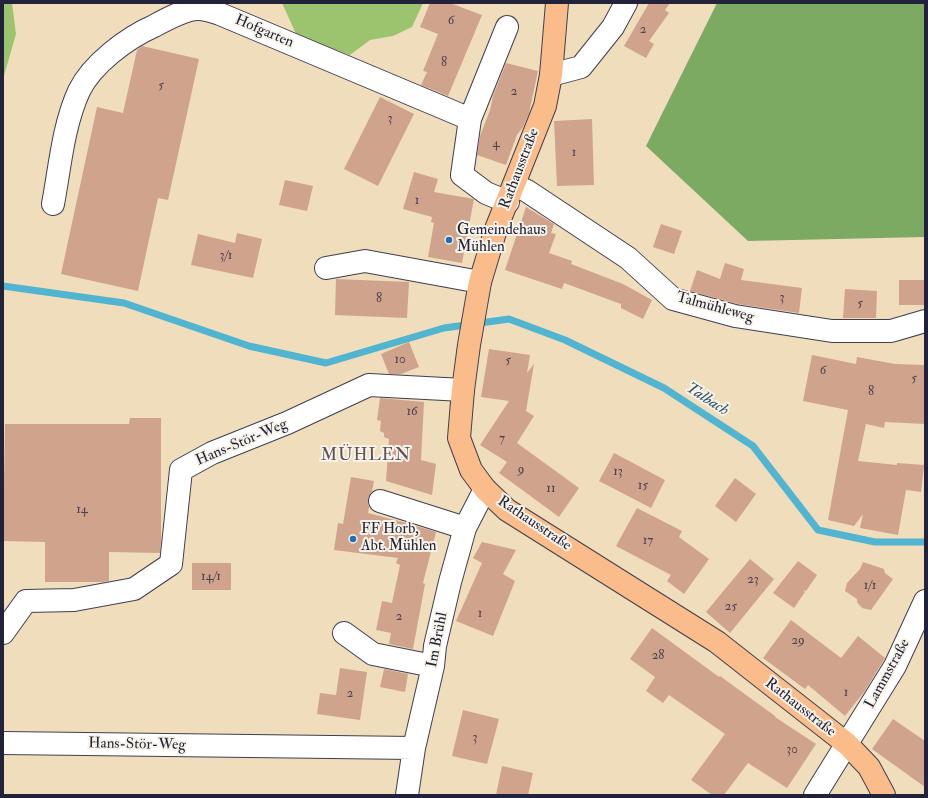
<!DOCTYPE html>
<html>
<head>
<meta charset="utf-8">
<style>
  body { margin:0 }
  #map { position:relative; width:928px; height:798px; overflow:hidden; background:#efddbc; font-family:"IM FELL Double Pica",serif }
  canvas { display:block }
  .frame { position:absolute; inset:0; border:4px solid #22223b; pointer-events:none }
</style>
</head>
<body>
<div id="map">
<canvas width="928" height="798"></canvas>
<div class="frame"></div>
</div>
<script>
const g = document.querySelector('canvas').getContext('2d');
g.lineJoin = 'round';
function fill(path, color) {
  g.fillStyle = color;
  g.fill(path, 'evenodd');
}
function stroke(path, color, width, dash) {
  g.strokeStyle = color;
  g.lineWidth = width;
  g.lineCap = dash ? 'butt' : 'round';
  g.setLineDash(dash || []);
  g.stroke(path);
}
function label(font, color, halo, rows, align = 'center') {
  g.font = font + ' "IM FELL Double Pica",serif';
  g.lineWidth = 4;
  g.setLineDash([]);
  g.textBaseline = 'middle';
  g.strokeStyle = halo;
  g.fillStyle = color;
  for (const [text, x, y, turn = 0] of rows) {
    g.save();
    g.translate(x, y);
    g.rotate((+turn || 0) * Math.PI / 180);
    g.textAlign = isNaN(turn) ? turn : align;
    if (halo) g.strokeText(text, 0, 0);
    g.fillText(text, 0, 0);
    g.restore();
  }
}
fill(new Path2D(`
  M 3,3 L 12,3 L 16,34 L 3,79 Z
  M 282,3 L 423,3 L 412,27 L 393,36 L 370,40 L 350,55 L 297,36 Z`), '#9cc46f');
fill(new Path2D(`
  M 717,3 L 925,3 L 925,237 L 748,241 L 646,146 Z`), '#7daa62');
stroke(new Path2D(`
  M 3,286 L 124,303 L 249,346 L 326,363 L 444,328 L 509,319 L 565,340 L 664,388 L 753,446 L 818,530 L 875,542 L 925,542`), '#51b4d0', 7);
fill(new Path2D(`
  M 430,3 L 450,3 L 482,15 L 448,96 L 421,85 L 427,72 L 423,71 L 438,34 L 420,27 Z
  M 649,3 L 670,3 L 665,10 L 669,13 L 649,41 L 654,44 L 646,58 L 624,46 Z
  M 142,46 L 199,59 L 168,200 L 158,198 L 138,291 L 61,274 L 97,107 L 123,113 L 137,50 Z
  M 506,63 L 538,71 L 529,113 L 523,127 L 517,135 L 506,165 L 477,155 L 480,136 L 490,110 L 493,96 Z
  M 380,97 L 414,114 L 378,186 L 344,169 Z
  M 592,119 L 594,185 L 557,186 L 554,121 Z
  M 414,172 L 438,179 L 434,192 L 474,199 L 462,263 L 428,257 L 434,223 L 431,222 L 432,217 L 403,209 Z
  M 285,180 L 313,186 L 307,211 L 279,205 Z
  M 526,207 L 554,224 L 551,233 L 556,234 L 549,253 L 572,261 L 571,264 L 623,284 L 652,300 L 643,319 L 621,308 L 621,304 L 564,283 L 562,289 L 505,270 Z
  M 661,224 L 682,231 L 674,254 L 653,247 Z
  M 237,233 L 262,239 L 253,278 L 191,265 L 198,234 L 235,243 Z
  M 725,263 L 744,269 L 741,280 L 802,288 L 799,313 L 738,304 L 690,291 L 697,270 L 720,279 Z
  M 336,279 L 409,282 L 407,318 L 335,315 Z
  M 899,280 L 925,280 L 925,305 L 899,305 Z
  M 845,289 L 877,291 L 876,318 L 843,318 Z
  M 409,342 L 419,367 L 401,374 L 389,374 L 381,354 Z
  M 489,349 L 530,355 L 527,373 L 534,364 L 526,411 L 534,416 L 517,443 L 579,488 L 559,517 L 499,473 L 507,462 L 480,445 L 509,401 L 481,397 Z
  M 812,355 L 856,364 L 857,357 L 895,364 L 925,365 L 925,424 L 885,422 L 884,428 L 866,424 L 858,461 L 897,465 L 897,463 L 924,465 L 921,492 L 906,490 L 898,535 L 860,528 L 863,514 L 854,526 L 828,520 L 848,410 L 803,401 Z
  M 380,398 L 424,402 L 421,460 L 436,464 L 432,495 L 386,481 L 389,439 L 384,437 L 384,433 L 380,431 L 381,421 L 377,420 Z
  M 130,418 L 161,418 L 161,541 L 160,553 L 109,552 L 109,581 L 103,582 L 45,582 L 45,542 L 3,541 L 5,424 L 129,424 Z
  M 614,453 L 665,480 L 651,508 L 599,481 Z
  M 351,477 L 374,481 L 372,491 L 368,498 L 368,503 L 369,507 L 368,513 L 410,524 L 436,532 L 423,583 L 425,584 L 413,649 L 389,644 L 391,633 L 376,630 L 382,601 L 392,603 L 400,565 L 396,563 L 398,558 L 334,550 L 338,523 L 343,524 Z
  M 735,478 L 756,494 L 736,522 L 715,506 Z
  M 637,508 L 682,531 L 679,537 L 709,559 L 684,594 L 667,581 L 671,575 L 616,546 Z
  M 482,542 L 516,550 L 503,574 L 515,581 L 493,636 L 456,621 L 482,563 L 473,558 Z
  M 750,559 L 774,579 L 730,633 L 706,612 Z
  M 798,561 L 817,575 L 806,591 L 803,590 L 805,592 L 794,608 L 773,593 Z
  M 863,562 L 884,569 L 885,573 L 893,579 L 871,610 L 862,608 L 857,602 L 857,599 L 845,591 L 847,583 L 860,569 Z
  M 192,563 L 231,563 L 231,590 L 192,590 Z
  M 791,620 L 841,658 L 858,636 L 885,658 L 864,692 L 845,716 L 808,685 L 805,689 L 763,658 Z
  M 652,628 L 719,677 L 720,676 L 775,716 L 775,717 L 816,744 L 787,788 L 748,763 L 724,795 L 712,795 L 691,780 L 725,734 L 669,695 L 663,703 L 646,691 L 655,677 L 630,659 Z
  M 340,668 L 367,672 L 360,720 L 317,714 L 320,693 L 336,695 Z
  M 384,669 L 408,674 L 405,692 L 380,687 Z
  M 463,710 L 499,719 L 487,764 L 452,756 Z
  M 893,719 L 925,741 L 925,787 L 872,749 Z
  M 502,766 L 533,773 L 528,795 L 496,795 Z`), '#d0a38d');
const minor = new Path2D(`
  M 551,75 L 581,67 L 613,27 L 626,3
  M 470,119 L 507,27
  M 514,185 L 527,191 L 628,258 L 673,299 L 735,316 L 832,331 L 891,331 L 925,321
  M 53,204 C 60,167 63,126 79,91 C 92,64 127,38 154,26 C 165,20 187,8 199,9 C 206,9 213,12 220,14 L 470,119 L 462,175 L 486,193 L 508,202
  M 326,268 L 365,261 L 480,282
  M 380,501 L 465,528
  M 3,633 L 26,601 L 74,600 L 134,589 L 171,564 L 181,470 L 212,453 L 287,423 L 369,385 L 463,390
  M 344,633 L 373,654 L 433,666
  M 3,743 L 414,748
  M 407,795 L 414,748 L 433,666 L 435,646 L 450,582 L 465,528 L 485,489
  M 815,795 L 895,666 L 925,601`);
const major = new Path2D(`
  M 557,3 L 551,75 L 545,106 L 496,229 L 480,282 L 469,345 L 463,390 L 459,438 L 471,470 L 485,489 L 507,510 L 717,642 L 847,744 L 869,767 L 884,795`);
stroke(minor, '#413e4e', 24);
stroke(major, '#413e4e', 24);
stroke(minor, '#fff', 22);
stroke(major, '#fabc8b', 22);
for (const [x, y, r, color] of [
  [449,240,4,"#1f6fb2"],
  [353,539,4,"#1f6fb2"]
]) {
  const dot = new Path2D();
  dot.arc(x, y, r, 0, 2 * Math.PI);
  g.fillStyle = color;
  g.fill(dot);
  stroke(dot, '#f7f3e8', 1.5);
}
label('13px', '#4e4250', null, [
  ["6",451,21],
  ["2",643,30],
  ["8",444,63],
  ["5",161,86],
  ["2",514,92],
  ["3",390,119],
  ["4",496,144],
  ["1",574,153],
  ["1",417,201],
  ["3/1",226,256],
  ["3",782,298],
  ["8",379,299],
  ["5",860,304],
  ["10",400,360],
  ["5",508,361],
  ["6",823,371],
  ["5",914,379],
  ["8",871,392],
  ["16",412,412],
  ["7",502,439],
  ["9",521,470],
  ["13",618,472],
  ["15",643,486],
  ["11",551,489],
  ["14",82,510],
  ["17",648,541],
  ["14/1",211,577],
  ["23",753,580],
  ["1/1",870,586],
  ["25",731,607],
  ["1",480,614],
  ["2",399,617],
  ["29",798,641],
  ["28",658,656],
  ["1",846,693],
  ["2",350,694],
  ["3",475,738],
  ["30",792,750]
]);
label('15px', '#22223b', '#f7f3e8', [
  ["Hofgarten",264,32,23],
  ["Rathausstraße",520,169,-69],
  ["Talmühleweg",715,308,15],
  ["Hans-Stör-Weg",242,443,-23],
  ["Rathausstraße",534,524,34],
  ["Im Brühl",438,640,-79],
  ["Lammstraße",888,674,-61],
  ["Rathausstraße",800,708,38],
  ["Hans-Stör-Weg",137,745,1]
]);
label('15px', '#22223b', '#f7f3e8', [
  ["Gemeindehaus",457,231],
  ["Mühlen",457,248],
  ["FF Horb,",361,530],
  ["Abt. Mühlen",361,547]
], 'left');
label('italic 16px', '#32556f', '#f7f3e8', [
  ["Talbach",707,400,33]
]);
g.letterSpacing = '1px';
label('17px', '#5f4f58', '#f7f3e8', [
  ["MÜHLEN",366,456]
]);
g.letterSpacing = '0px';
</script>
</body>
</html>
